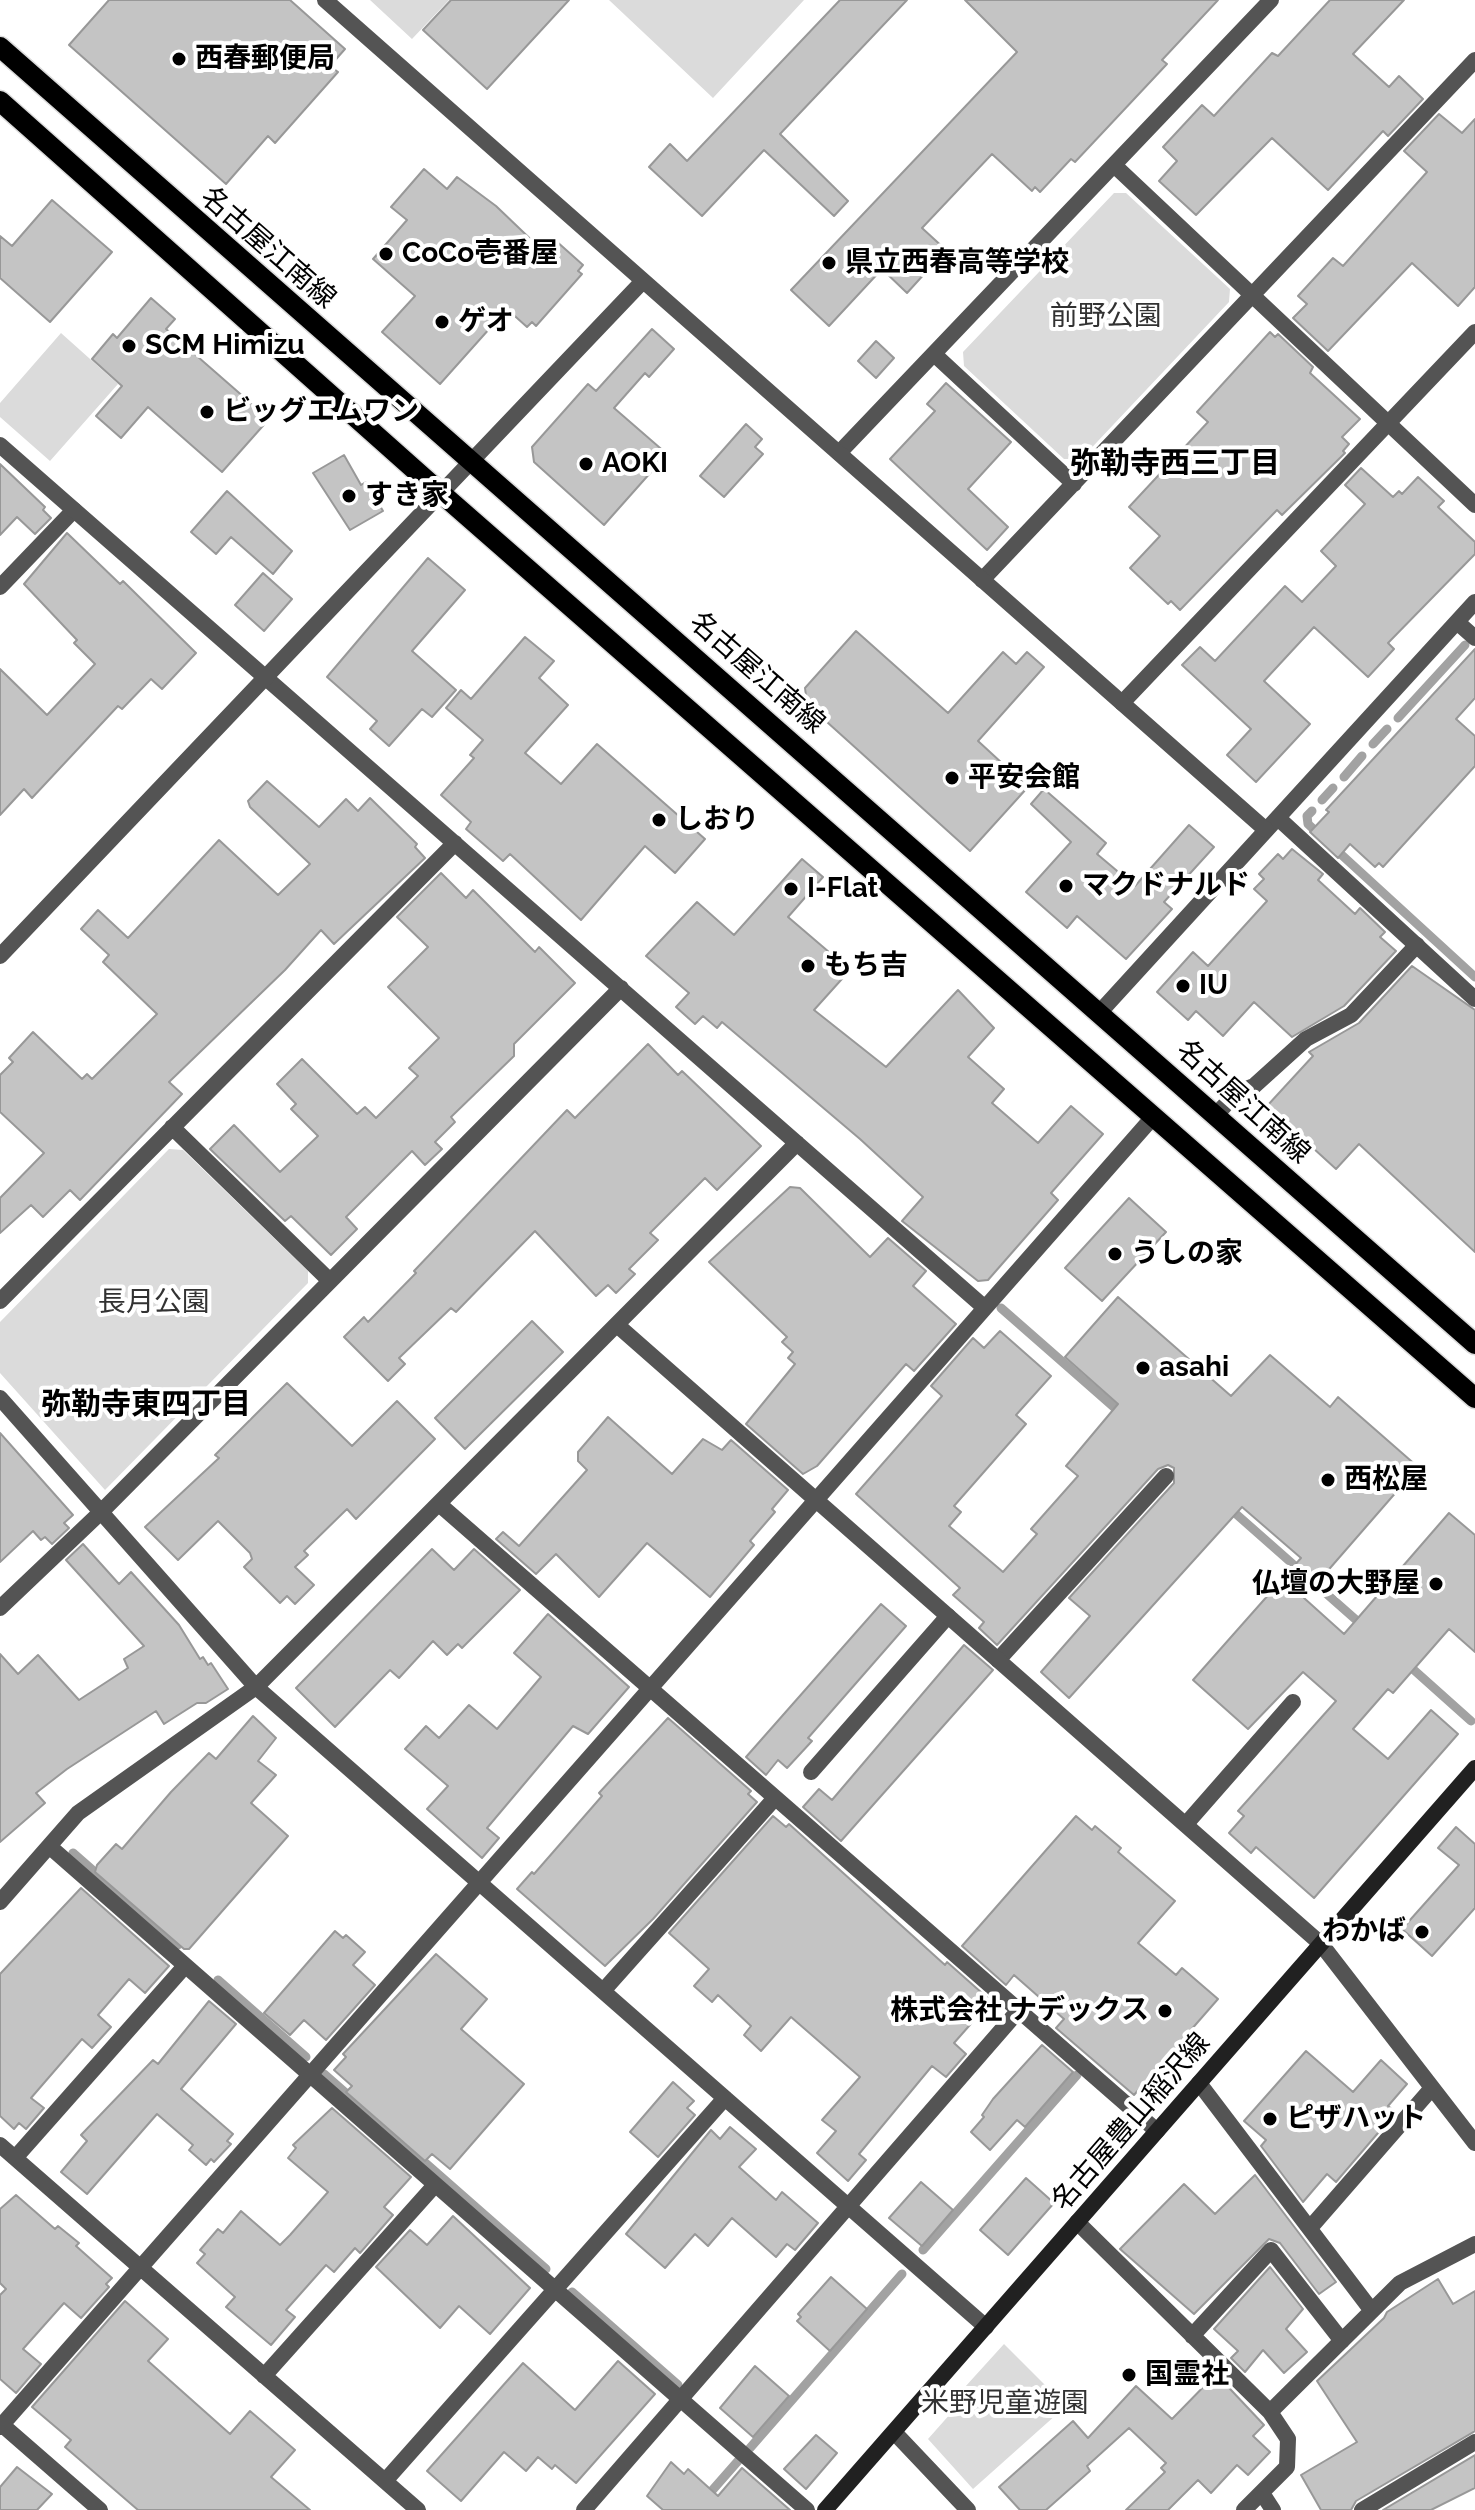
<!DOCTYPE html>
<html>
<head>
<meta charset="utf-8">
<style>
  body { margin:0 }
  canvas { display:block; background:#fff }
</style>
</head>
<body>
<canvas width="1475" height="2510"></canvas>
<script>
const g = document.querySelector('canvas').getContext('2d');
g.lineJoin = 'round';
function fill(path, color) {
  g.fillStyle = color;
  g.fill(path, 'evenodd');
}
function stroke(path, color, width, dash) {
  g.strokeStyle = color;
  g.lineWidth = width;
  g.lineCap = dash ? 'butt' : 'round';
  g.setLineDash(dash || []);
  g.stroke(path);
}
function label(font, color, halo, rows, align = 'center') {
  g.font = font + ' Raleway,"Noto Sans JP",sans-serif';
  g.lineWidth = 8;
  g.setLineDash([]);
  g.textBaseline = 'middle';
  g.strokeStyle = halo;
  g.fillStyle = color;
  for (const [text, x, y, turn = 0] of rows) {
    g.save();
    g.translate(x, y);
    g.rotate((+turn || 0) * Math.PI / 180);
    g.textAlign = isNaN(turn) ? turn : align;
    if (halo) g.strokeText(text, 0, 0);
    g.fillText(text, 0, 0);
    g.restore();
  }
}
fill(new Path2D(`
  M 370,0 L 449,0 L 412,39 Z
  M 609,0 L 804,0 L 713,98 Z
  M 1114,193 L 1126,193 L 1230,289 L 1229,302 L 1081,459 L 1064,459 L 964,366 L 963,352 Z
  M 61,333 L 118,384 L 50,461 L 0,417 L 0,403 Z
  M 169,1149 L 183,1150 L 308,1271 L 308,1283 L 105,1490 L 0,1373 L 0,1322 Z
  M 1004,2344 L 1066,2406 L 973,2489 L 928,2439 L 959,2404 L 955,2398 Z`), '#dbdbdb');
stroke(new Path2D(`
  M 1398,718 L 1465,645
  M 1373,744 L 1387,729
  M 1344,777 L 1362,756
  M 1322,800 L 1333,788
  M 1312,811 L 1307,816 L 1308,824 L 1322,837
  M 1333,847 L 1475,977
  M 1001,1308 L 1123,1415
  M 1227,1506 L 1363,1626
  M 1405,1662 L 1471,1721
  M 73,1853 L 178,1945
  M 218,1980 L 306,2057
  M 324,2074 L 546,2269
  M 923,2250 L 1077,2075
  M 572,2292 L 678,2385
  M 750,2448 L 902,2274
  M 695,2510 L 738,2461`), '#a2a2a2', 9);
const building = new Path2D(`
  M 109,0 L 290,0 L 345,49 L 330,66 L 338,72 L 275,143 L 268,136 L 226,184 L 69,45 Z
  M 451,0 L 569,0 L 487,89 L 423,30 Z
  M 840,0 L 907,0 L 780,134 L 848,201 L 834,216 L 764,150 L 702,216 L 649,167 L 670,144 L 687,161 Z
  M 965,0 L 1218,0 L 1162,60 L 1167,64 L 1075,162 L 1071,159 L 1040,192 L 1035,187 L 1032,191 L 992,154 L 922,228 L 946,250 L 907,293 L 882,269 L 829,326 L 791,290 L 1017,52 Z
  M 1330,0 L 1404,0 L 1353,54 L 1389,87 L 1399,76 L 1423,99 L 1388,136 L 1383,131 L 1328,190 L 1272,138 L 1196,215 L 1159,181 L 1177,161 L 1163,147 L 1202,105 L 1214,116 L 1272,53 L 1278,56 Z
  M 1439,114 L 1462,133 L 1475,119 L 1475,287 L 1458,306 L 1412,263 L 1328,351 L 1293,318 L 1307,304 L 1298,296 L 1333,258 L 1343,266 L 1427,172 L 1404,151 Z
  M 424,169 L 447,189 L 457,177 L 496,206 L 543,251 L 555,240 L 583,265 L 578,271 L 582,274 L 536,326 L 532,322 L 527,327 L 507,309 L 440,384 L 382,332 L 415,296 L 373,259 L 407,220 L 391,207 Z
  M 52,200 L 112,252 L 50,322 L 0,278 L 0,236 L 12,246 Z
  M 151,298 L 175,319 L 166,329 L 269,419 L 222,472 L 148,407 L 121,438 L 96,416 L 122,386 L 92,359 L 113,334 L 117,338 Z
  M 652,329 L 674,349 L 649,377 L 645,373 L 614,408 L 667,454 L 604,525 L 534,462 L 532,447 L 588,384 L 596,391 Z
  M 1270,332 L 1275,337 L 1278,334 L 1313,367 L 1310,373 L 1360,419 L 1342,437 L 1349,444 L 1343,451 L 1345,453 L 1282,515 L 1277,510 L 1180,610 L 1171,601 L 1168,604 L 1130,568 L 1160,536 L 1129,507 L 1208,422 L 1197,412 Z
  M 876,341 L 894,358 L 876,378 L 858,361 Z
  M 946,383 L 1011,442 L 968,489 L 1008,527 L 987,550 L 890,459 L 935,411 L 927,404 Z
  M 746,424 L 762,439 L 755,447 L 763,454 L 724,497 L 700,476 Z
  M 344,455 L 361,485 L 366,482 L 383,511 L 350,530 L 313,473 Z
  M 0,464 L 45,507 L 43,510 L 51,518 L 35,534 L 17,517 L 0,535 Z
  M 1361,468 L 1393,497 L 1399,491 L 1402,494 L 1418,477 L 1444,501 L 1438,507 L 1475,542 L 1475,554 L 1388,643 L 1394,649 L 1368,677 L 1314,627 L 1264,681 L 1310,724 L 1256,782 L 1227,755 L 1251,729 L 1182,665 L 1200,647 L 1215,661 L 1285,586 L 1302,602 L 1336,566 L 1321,551 L 1365,504 L 1345,485 Z
  M 227,491 L 292,551 L 273,574 L 231,537 L 216,554 L 191,532 Z
  M 67,533 L 120,584 L 123,581 L 196,653 L 162,689 L 151,679 L 122,709 L 118,706 L 32,798 L 24,789 L 0,815 L 0,669 L 47,715 L 95,664 L 74,643 L 77,640 L 24,584 Z
  M 428,558 L 465,590 L 412,651 L 456,690 L 432,717 L 422,709 L 389,746 L 370,729 L 377,721 L 327,677 Z
  M 263,573 L 292,599 L 264,631 L 235,605 Z
  M 856,631 L 948,713 L 1003,652 L 1016,664 L 1027,652 L 1044,667 L 978,741 L 1028,787 L 970,851 L 807,704 L 805,688 Z
  M 525,637 L 554,661 L 539,678 L 568,705 L 525,753 L 561,784 L 597,744 L 705,839 L 675,873 L 645,846 L 581,920 L 510,854 L 503,861 L 466,829 L 471,822 L 441,795 L 474,758 L 470,755 L 483,740 L 446,708 L 461,690 L 471,699 Z
  M 1475,649 L 1475,698 L 1456,719 L 1475,736 L 1475,766 L 1383,867 L 1379,863 L 1375,867 L 1350,844 L 1338,858 L 1310,832 L 1329,812 L 1326,810 Z
  M 267,781 L 319,827 L 346,799 L 358,811 L 370,798 L 417,844 L 415,847 L 425,858 L 334,944 L 321,930 L 285,970 L 169,1082 L 182,1094 L 80,1200 L 70,1190 L 43,1217 L 31,1205 L 0,1233 L 0,1198 L 44,1153 L 0,1112 L 0,1075 L 13,1062 L 9,1058 L 33,1032 L 82,1079 L 87,1074 L 92,1079 L 157,1014 L 103,962 L 109,955 L 81,929 L 98,910 L 128,938 L 219,840 L 278,895 L 310,864 L 250,807 L 248,801 Z
  M 1044,789 L 1106,843 L 1097,854 L 1135,886 L 1189,825 L 1214,847 L 1164,902 L 1172,909 L 1126,959 L 1077,916 L 1067,928 L 1026,892 L 1071,842 L 1031,804 Z
  M 1292,849 L 1323,874 L 1318,880 L 1355,914 L 1360,908 L 1385,932 L 1380,937 L 1396,951 L 1344,1006 L 1292,1037 L 1254,1002 L 1223,1036 L 1196,1011 L 1188,1020 L 1157,992 L 1193,952 L 1208,966 L 1267,901 L 1254,889 L 1264,879 L 1259,874 L 1278,854 L 1283,859 Z
  M 802,859 L 823,877 L 788,917 L 850,970 L 814,1010 L 886,1067 L 958,990 L 994,1028 L 968,1057 L 1004,1089 L 992,1103 L 1038,1143 L 1071,1106 L 1103,1134 L 1051,1193 L 1058,1200 L 988,1280 L 978,1281 L 902,1221 L 923,1197 L 860,1139 L 722,1022 L 717,1028 L 703,1016 L 695,1024 L 676,1007 L 689,993 L 646,956 L 697,902 L 734,935 Z
  M 441,873 L 466,898 L 473,890 L 535,952 L 539,947 L 575,983 L 514,1044 L 514,1056 L 451,1117 L 455,1122 L 435,1142 L 442,1149 L 425,1165 L 412,1151 L 346,1217 L 357,1229 L 331,1255 L 291,1216 L 285,1221 L 210,1149 L 234,1125 L 280,1172 L 318,1136 L 291,1109 L 296,1104 L 277,1084 L 302,1059 L 357,1114 L 365,1107 L 376,1118 L 418,1076 L 409,1068 L 439,1038 L 388,987 L 428,947 L 397,917 Z
  M 1412,966 L 1475,1010 L 1475,1252 L 1359,1144 L 1336,1169 L 1267,1106 L 1313,1056 L 1309,1052 L 1359,1023 Z
  M 648,1044 L 678,1075 L 682,1071 L 761,1146 L 717,1190 L 705,1178 L 650,1233 L 658,1240 L 629,1269 L 635,1274 L 616,1293 L 608,1285 L 596,1296 L 535,1231 L 456,1312 L 451,1308 L 399,1358 L 405,1364 L 388,1381 L 344,1337 L 364,1317 L 368,1322 L 416,1273 L 414,1271 L 567,1110 L 575,1118 Z
  M 790,1187 L 800,1188 L 870,1257 L 888,1238 L 926,1271 L 913,1286 L 956,1324 L 914,1371 L 906,1364 L 817,1466 L 803,1474 L 746,1424 L 795,1364 L 788,1358 L 793,1352 L 782,1342 L 787,1337 L 709,1262 Z
  M 1129,1198 L 1166,1232 L 1102,1301 L 1065,1268 Z
  M 1118,1297 L 1231,1396 L 1270,1355 L 1330,1407 L 1338,1397 L 1418,1467 L 1304,1598 L 1344,1634 L 1449,1513 L 1475,1535 L 1475,1652 L 1449,1629 L 1393,1693 L 1388,1689 L 1353,1729 L 1388,1759 L 1431,1710 L 1458,1734 L 1314,1898 L 1256,1847 L 1251,1853 L 1229,1833 L 1244,1816 L 1238,1811 L 1336,1701 L 1303,1672 L 1248,1729 L 1193,1680 L 1301,1558 L 1242,1507 L 1069,1698 L 1041,1672 L 1090,1616 L 1069,1598 L 1174,1483 L 1174,1468 L 1168,1465 L 1158,1469 L 997,1645 L 979,1628 L 984,1622 L 953,1595 L 960,1588 L 856,1494 L 942,1396 L 931,1386 L 973,1338 L 984,1348 L 1000,1331 L 1051,1376 L 1016,1415 L 1026,1424 L 954,1506 L 961,1512 L 949,1526 L 1003,1572 L 1037,1534 L 1031,1529 L 1078,1476 L 1066,1466 L 1118,1404 L 1065,1357 Z
  M 532,1321 L 563,1352 L 465,1449 L 435,1418 Z
  M 287,1383 L 352,1446 L 397,1401 L 435,1439 L 356,1519 L 347,1509 L 304,1551 L 308,1555 L 295,1567 L 314,1585 L 295,1604 L 287,1596 L 280,1603 L 244,1567 L 252,1559 L 250,1553 L 218,1521 L 178,1560 L 145,1527 L 219,1458 L 215,1455 Z
  M 608,1417 L 672,1474 L 703,1439 L 722,1450 L 731,1440 L 788,1490 L 772,1509 L 775,1512 L 750,1541 L 754,1545 L 710,1597 L 647,1543 L 599,1597 L 556,1554 L 536,1574 L 496,1539 L 503,1532 L 519,1546 L 587,1470 L 578,1461 L 578,1452 Z
  M 0,1433 L 73,1515 L 64,1523 L 69,1528 L 52,1544 L 45,1537 L 41,1540 L 33,1531 L 0,1562 Z
  M 83,1544 L 119,1584 L 131,1572 L 179,1625 L 200,1659 L 203,1657 L 208,1665 L 211,1663 L 228,1689 L 206,1703 L 197,1703 L 164,1724 L 156,1711 L 67,1769 L 36,1793 L 45,1803 L 0,1842 L 0,1654 L 18,1674 L 38,1655 L 79,1700 L 128,1668 L 124,1659 L 144,1646 L 66,1560 Z
  M 432,1549 L 454,1570 L 474,1549 L 520,1590 L 462,1648 L 458,1644 L 447,1655 L 433,1641 L 399,1678 L 390,1670 L 335,1727 L 296,1688 Z
  M 881,1604 L 906,1626 L 808,1738 L 812,1741 L 787,1768 L 778,1760 L 766,1775 L 746,1757 Z
  M 548,1614 L 629,1687 L 588,1734 L 573,1726 L 487,1828 L 499,1838 L 482,1858 L 427,1809 L 448,1786 L 405,1749 L 426,1726 L 439,1738 L 469,1705 L 497,1729 L 541,1677 L 514,1653 Z
  M 964,1645 L 993,1670 L 841,1841 L 803,1807 L 819,1789 L 832,1800 Z
  M 253,1716 L 276,1738 L 258,1761 L 276,1775 L 251,1803 L 288,1836 L 189,1949 L 184,1949 L 95,1872 L 97,1865 L 116,1844 L 122,1849 L 171,1792 L 209,1753 L 216,1759 Z
  M 668,1718 L 751,1791 L 748,1794 L 757,1802 L 653,1919 L 605,1966 L 517,1889 L 532,1872 L 534,1874 L 602,1796 L 599,1793 Z
  M 773,1816 L 786,1827 L 789,1824 L 945,1965 L 947,1962 L 991,2001 L 954,2043 L 966,2054 L 946,2077 L 932,2066 L 859,2154 L 866,2160 L 848,2181 L 817,2153 L 836,2131 L 822,2120 L 860,2077 L 791,2017 L 761,2051 L 744,2035 L 751,2026 L 718,1995 L 712,2002 L 694,1986 L 709,1969 L 669,1933 Z
  M 1076,1816 L 1092,1830 L 1095,1826 L 1121,1848 L 1118,1852 L 1175,1901 L 1138,1943 L 1176,1975 L 1182,1968 L 1218,1999 L 1134,2095 L 1056,2028 L 1064,2019 L 1014,1975 L 1006,1985 L 962,1946 Z
  M 1456,1827 L 1475,1844 L 1475,1908 L 1432,1956 L 1402,1929 L 1459,1865 L 1438,1848 Z
  M 81,1888 L 169,1966 L 145,1993 L 129,1979 L 98,2015 L 111,2027 L 92,2048 L 82,2039 L 31,2098 L 44,2108 L 26,2129 L 19,2123 L 14,2129 L 0,2116 L 0,1974 Z
  M 335,1931 L 343,1938 L 346,1935 L 365,1952 L 353,1965 L 375,1985 L 326,2040 L 304,2020 L 290,2035 L 264,2013 Z
  M 436,1954 L 487,1999 L 461,2029 L 524,2084 L 450,2169 L 432,2154 L 425,2161 L 346,2092 L 352,2086 L 334,2070 L 346,2057 L 343,2054 Z
  M 209,2001 L 236,2024 L 181,2089 L 233,2134 L 227,2141 L 231,2144 L 214,2162 L 211,2159 L 206,2165 L 189,2150 L 193,2145 L 157,2114 L 87,2194 L 61,2172 L 87,2141 L 81,2135 L 153,2060 L 158,2064 Z
  M 1042,2045 L 1073,2072 L 1025,2127 L 1017,2120 L 990,2150 L 971,2132 L 984,2117 L 982,2115 L 993,2099 Z
  M 1306,2051 L 1353,2092 L 1381,2060 L 1407,2084 L 1388,2106 L 1396,2112 L 1336,2182 L 1327,2174 L 1303,2202 L 1261,2146 L 1266,2140 L 1244,2121 Z
  M 673,2082 L 694,2101 L 687,2108 L 695,2115 L 658,2157 L 630,2132 Z
  M 332,2108 L 411,2177 L 384,2207 L 393,2215 L 360,2253 L 355,2248 L 334,2272 L 326,2265 L 286,2310 L 295,2317 L 271,2345 L 226,2307 L 235,2297 L 197,2263 L 205,2254 L 200,2250 L 218,2229 L 223,2233 L 241,2211 L 280,2245 L 290,2235 L 328,2192 L 288,2158 L 296,2148 L 293,2145 Z
  M 730,2127 L 756,2149 L 739,2167 L 776,2200 L 782,2192 L 818,2223 L 795,2250 L 787,2244 L 776,2257 L 732,2218 L 708,2246 L 695,2234 L 665,2268 L 626,2234 L 711,2130 L 720,2139 Z
  M 1255,2175 L 1336,2282 L 1319,2294 L 1280,2243 L 1269,2239 L 1194,2314 L 1120,2249 L 1184,2184 L 1215,2214 Z
  M 1026,2178 L 1054,2203 L 1008,2255 L 980,2230 Z
  M 921,2182 L 953,2210 L 922,2246 L 889,2218 Z
  M 16,2195 L 55,2229 L 58,2226 L 79,2243 L 76,2246 L 112,2278 L 106,2284 L 109,2287 L 81,2318 L 64,2303 L 23,2349 L 41,2364 L 16,2393 L 0,2379 L 0,2295 L 6,2289 L 0,2283 L 0,2209 Z
  M 453,2216 L 530,2288 L 490,2334 L 459,2306 L 440,2328 L 376,2267 L 410,2230 L 427,2245 Z
  M 1270,2267 L 1303,2309 L 1286,2329 L 1307,2352 L 1284,2373 L 1263,2350 L 1245,2372 L 1231,2358 L 1238,2351 L 1214,2329 Z
  M 831,2277 L 867,2309 L 830,2351 L 797,2321 L 801,2317 L 798,2314 Z
  M 1438,2279 L 1453,2304 L 1475,2291 L 1475,2431 L 1356,2501 L 1351,2510 L 1321,2510 L 1301,2475 L 1357,2442 L 1317,2381 L 1384,2318 L 1387,2312 Z
  M 125,2301 L 168,2339 L 148,2361 L 230,2434 L 250,2411 L 295,2450 L 271,2477 L 310,2510 L 138,2510 L 65,2447 L 71,2440 L 32,2407 Z
  M 618,2361 L 655,2394 L 576,2483 L 555,2465 L 552,2469 L 538,2457 L 526,2471 L 504,2452 L 461,2501 L 427,2471 L 523,2363 L 575,2410 Z
  M 755,2366 L 789,2396 L 753,2437 L 720,2408 Z
  M 1216,2374 L 1264,2425 L 1253,2436 L 1270,2452 L 1248,2475 L 1237,2465 L 1211,2493 L 1198,2480 L 1168,2510 L 1126,2510 L 1165,2472 L 1161,2468 L 1166,2463 L 1129,2428 L 1087,2466 L 1090,2471 L 1046,2510 L 1020,2510 L 999,2487 L 1073,2421 L 1088,2438 L 1136,2386 L 1172,2419 Z
  M 816,2435 L 837,2453 L 806,2489 L 784,2469 Z
  M 1475,2455 L 1475,2488 L 1431,2510 L 1383,2510 Z
  M 671,2462 L 684,2474 L 688,2469 L 718,2496 L 742,2468 L 790,2510 L 663,2510 L 647,2496 Z
  M 17,2467 L 52,2494 L 37,2510 L 0,2510 L 0,2487 Z`);
fill(building, '#c4c4c4');
stroke(building, '#989898', 2);
const primary = new Path2D(`
  M 0,47 L 1475,1344
  M 0,101 L 442,494 L 1475,1398`);
stroke(primary, '#dbdbdb', 23);
stroke(new Path2D(`
  M 1216,1115 L 1236,1093 L 1254,1086 L 1306,1039 L 1351,1015 L 1417,945
  M 998,1660 L 1166,1476
  M 811,1772 L 948,1616
  M 1186,1824 L 1293,1702`), '#545454', 16);
stroke(new Path2D(`
  M 1114,165 L 1475,505
  M 934,354 L 1074,484
  M 839,453 L 1271,0
  M 982,580 L 1475,60
  M 0,587 L 74,510
  M 1457,622 L 1475,638
  M 266,678 L 985,1308
  M 1122,703 L 1475,332
  M 1278,818 L 1475,999
  M 1100,1012 L 1475,602
  M 172,1127 L 330,1281
  M 0,1301 L 455,843
  M 617,1325 L 1321,1944 L 1475,2143
  M 0,1398 L 256,1687 L 986,2327
  M 439,1504 L 1157,2131
  M 0,1608 L 101,1512 L 621,988
  M 49,1846 L 807,2510
  M 0,1902 L 78,1813 L 256,1687 L 797,1143
  M 603,1991 L 775,1798
  M 1199,2083 L 1372,2311
  M 0,2145 L 418,2510
  M 15,2158 L 185,1966
  M 1077,2222 L 1270,2412 L 1400,2283 L 1475,2244
  M 1310,2228 L 1432,2088
  M 1192,2336 L 1271,2250 L 1342,2341
  M 264,2376 L 435,2185
  M 0,2423 L 100,2510
  M 0,2427 L 1154,1116
  M 894,2432 L 968,2510
  M 385,2481 L 725,2098
  M 1262,2493 L 1273,2510
  M 584,2510 L 1019,2010
  M 1244,2510 L 1287,2467 L 1288,2439 L 1270,2412
  M 1362,2510 L 1475,2442`), '#545454', 16);
stroke(new Path2D(`
  M 325,0 L 1266,830
  M 0,445 L 266,678
  M 0,956 L 643,281`), '#545454', 16);
stroke(new Path2D(`
  M 825,2510 L 1475,1768`), '#212121', 16);
stroke(primary, '#000', 20);
for (const [x, y, r, color] of [
  [179,59,8,"#000"],
  [386,254,8,"#000"],
  [829,263,8,"#000"],
  [442,322,8,"#000"],
  [129,346,8,"#000"],
  [207,412,8,"#000"],
  [586,464,8,"#000"],
  [349,496,8,"#000"],
  [952,778,8,"#000"],
  [659,820,8,"#000"],
  [1066,886,8,"#000"],
  [791,889,8,"#000"],
  [808,966,8,"#000"],
  [1183,986,8,"#000"],
  [1115,1254,8,"#000"],
  [1143,1368,8,"#000"],
  [1328,1480,8,"#000"],
  [1436,1584,8,"#000"],
  [1422,1932,8,"#000"],
  [1165,2011,8,"#000"],
  [1270,2119,8,"#000"],
  [1129,2375,8,"#000"]
]) {
  const dot = new Path2D();
  dot.arc(x, y, r, 0, 2 * Math.PI);
  g.fillStyle = color;
  g.fill(dot);
  stroke(dot, '#fff', 3);
}
label('bold 28px', '#000', '#fff', [
  ["西春郵便局",195,59],
  ["CoCo壱番屋",402,254],
  ["県立西春高等学校",845,263],
  ["ゲオ",458,322],
  ["SCM Himizu",145,346],
  ["ビッグエムワン",223,412],
  ["AOKI",602,464],
  ["すき家",365,496],
  ["平安会館",968,778],
  ["しおり",675,820],
  ["マクドナルド",1082,886],
  ["I-Flat",807,889],
  ["もち吉",824,966],
  ["IU",1199,986],
  ["うしの家",1131,1254],
  ["asahi",1159,1368],
  ["西松屋",1344,1480],
  ["仏壇の大野屋",1420,1584,"right"],
  ["わかば",1406,1932,"right"],
  ["株式会社 ナデックス",1149,2011,"right"],
  ["ピザハット",1286,2119],
  ["国霊社",1145,2375]
], 'left');
label('28px', '#000', '#fff', [
  ["名古屋江南線",268,248,41],
  ["名古屋江南線",757,673,41],
  ["名古屋江南線",1243,1102,42],
  ["名古屋豊山稲沢線",1131,2122,-49]
]);
label('28px', '#323232', '#fff', [
  ["前野公園",1106,317],
  ["長月公園",154,1303],
  ["米野児童遊園",1005,2404]
]);
label('bold 30px', '#000', '#fff', [
  ["弥勒寺西三丁目",1175,464],
  ["弥勒寺東四丁目",146,1405]
]);
</script>
</body>
</html>
